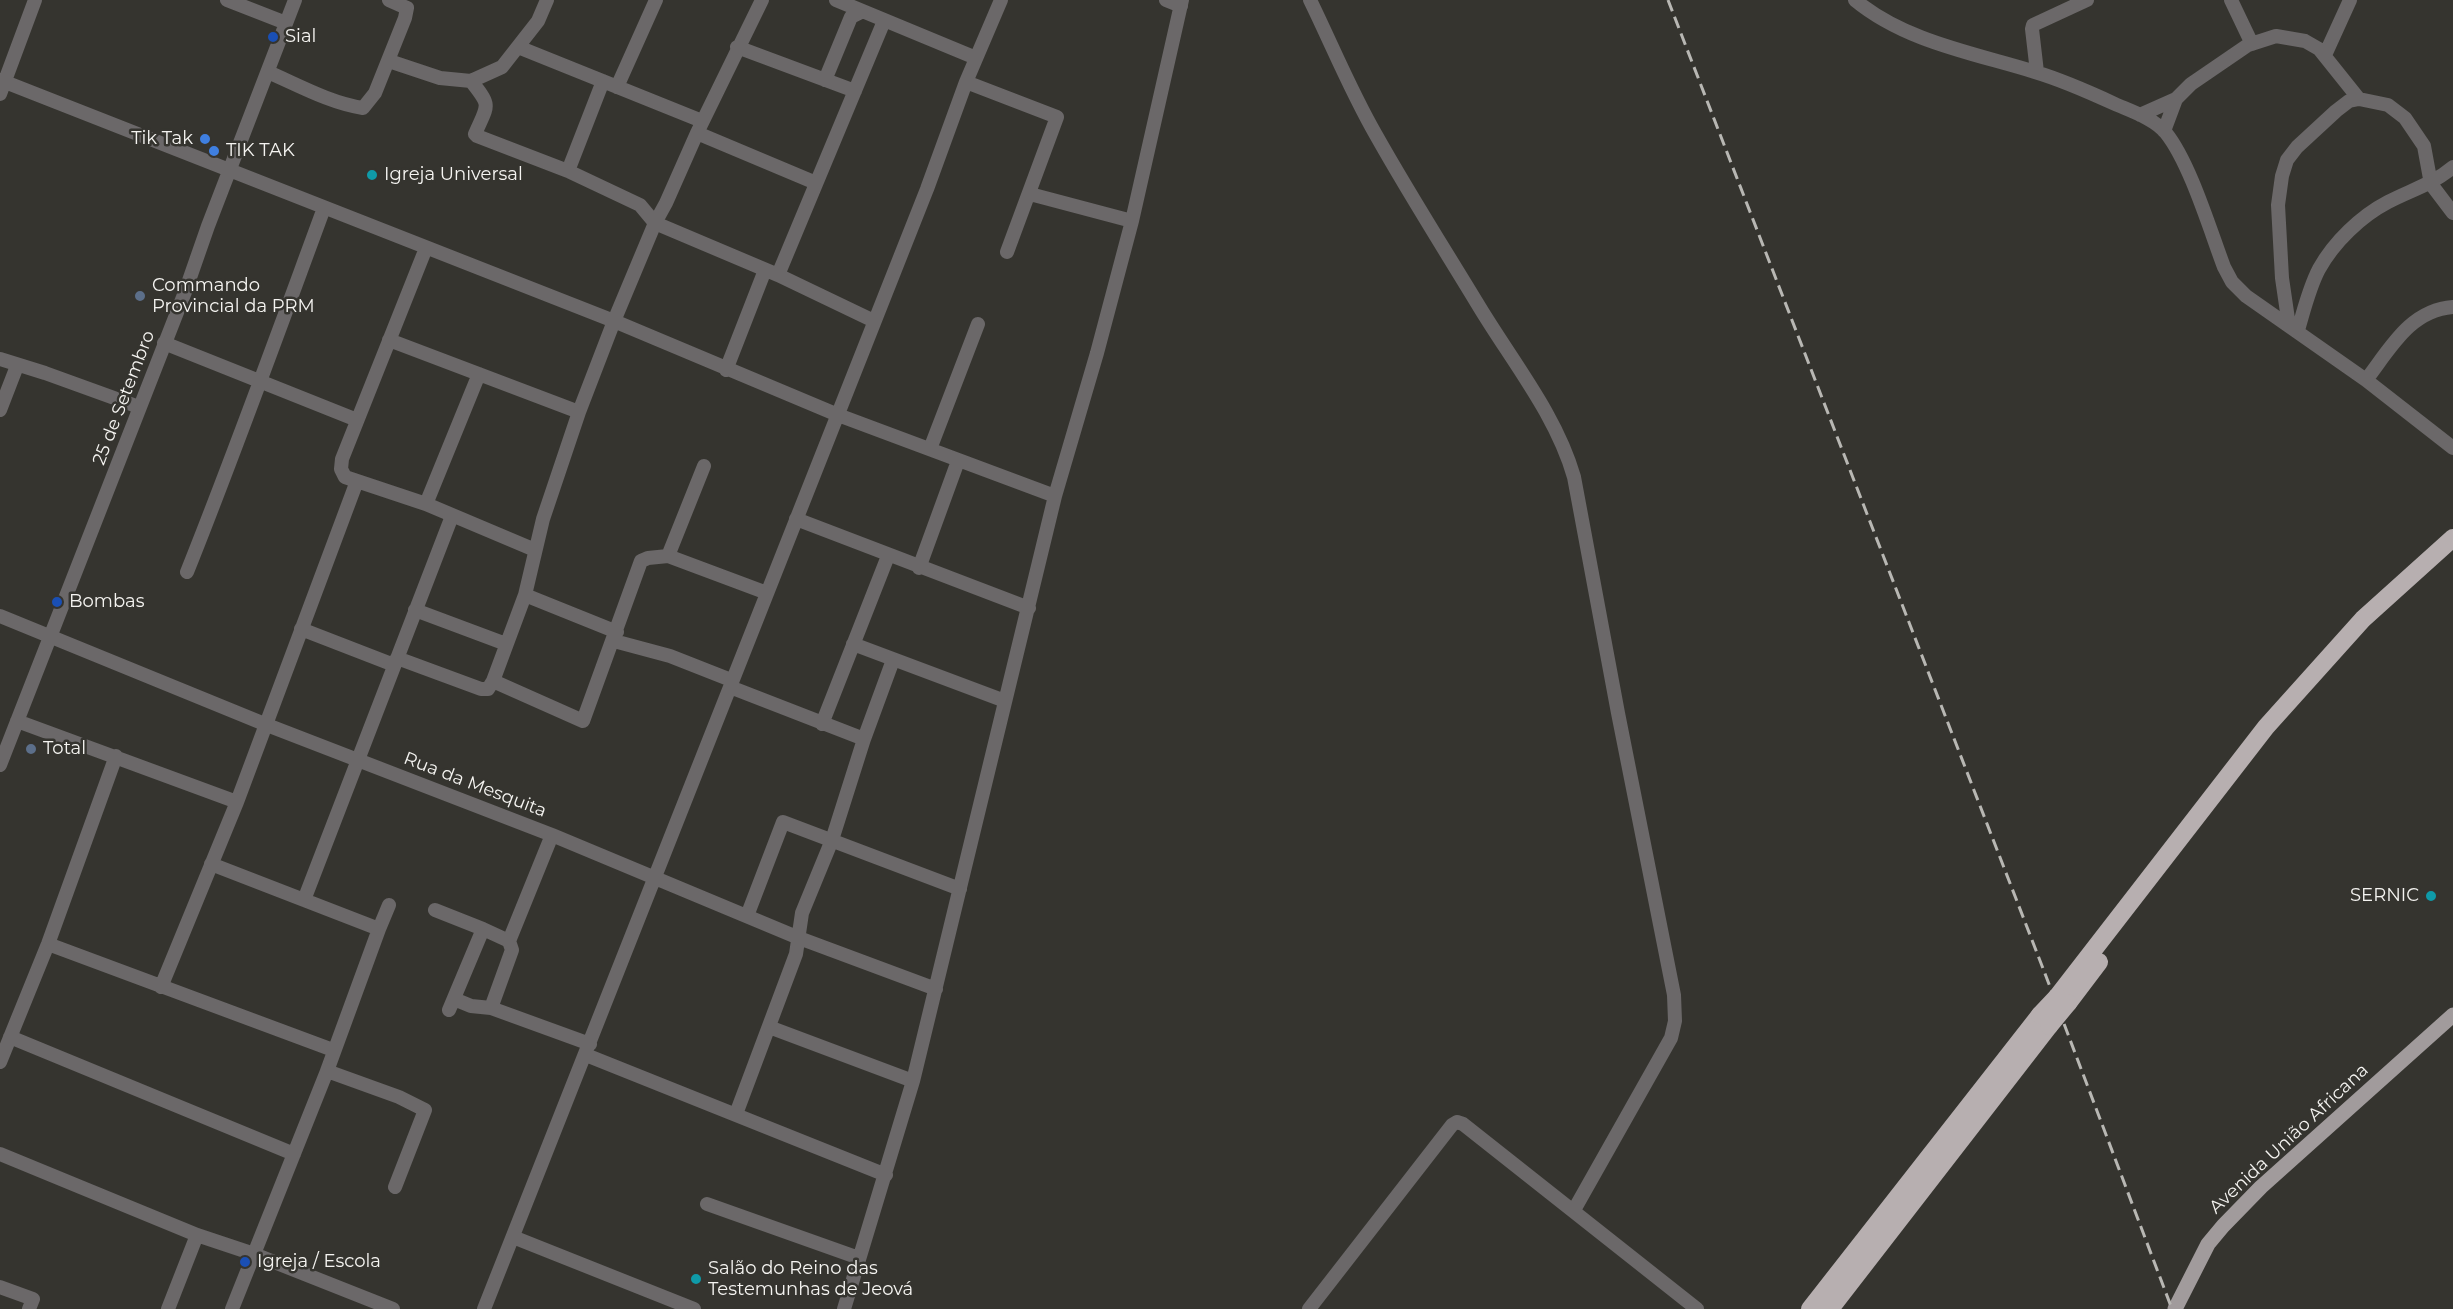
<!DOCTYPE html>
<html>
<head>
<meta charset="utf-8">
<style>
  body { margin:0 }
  canvas { display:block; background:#35342f }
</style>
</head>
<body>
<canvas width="2453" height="1309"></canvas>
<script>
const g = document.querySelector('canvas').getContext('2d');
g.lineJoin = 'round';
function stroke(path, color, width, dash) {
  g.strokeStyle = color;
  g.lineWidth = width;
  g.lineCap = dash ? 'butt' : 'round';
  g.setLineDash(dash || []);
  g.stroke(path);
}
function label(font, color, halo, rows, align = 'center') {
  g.font = font + ' Montserrat,sans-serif';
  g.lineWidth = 5;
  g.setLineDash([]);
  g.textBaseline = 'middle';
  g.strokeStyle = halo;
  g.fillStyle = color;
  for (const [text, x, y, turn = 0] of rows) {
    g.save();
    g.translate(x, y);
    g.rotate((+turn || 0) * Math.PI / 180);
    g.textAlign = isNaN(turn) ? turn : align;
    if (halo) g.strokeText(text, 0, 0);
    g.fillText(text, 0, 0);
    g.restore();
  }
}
stroke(new Path2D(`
  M 227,0 L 286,23
  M 547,0 L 538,21 L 502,67 L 471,81 C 492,107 488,104 475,134 L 477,136 L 568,171 L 640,205 L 655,223 L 778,275 L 874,321
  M 836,0 L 976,58
  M 1166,0 L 1181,6
  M 1310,0 C 1332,45 1351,92 1376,135 C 1408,192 1443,247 1477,303 C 1511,360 1556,414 1574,477 L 1618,713 L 1674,995 L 1675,1021 L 1671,1038 L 1574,1210
  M 1855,0 C 1906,42 1974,53 2035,72 C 2062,80 2089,92 2115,104 C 2131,111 2155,119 2166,133 C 2190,163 2210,230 2224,267 L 2232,282 L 2246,296 L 2366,380 L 2453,448
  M 2231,0 L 2252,44
  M 518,47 L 702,121
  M 737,47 L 855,91
  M 2325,55 L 2350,0
  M 389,61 L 440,78 L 471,81
  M 268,72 C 298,85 330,103 363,108 L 375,93 L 405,18 L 407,8 L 389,0
  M 2037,72 L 2032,29 L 2033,25 L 2087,0
  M 0,80 L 614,321 L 838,415 L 1055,496
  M 825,80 L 851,17 L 861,12
  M 966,82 L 1057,117 L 1007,252
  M 617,87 L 656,0
  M 0,94 L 35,0
  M 2140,115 L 2176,99
  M 2164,131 L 2176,99 L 2191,84 L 2248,45 L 2276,36 L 2305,41 L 2319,49 L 2359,99
  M 697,133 L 816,183
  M 568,171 L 603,81
  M 1030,194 L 1132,221
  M 778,275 L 884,21
  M 2289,326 L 2282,278 L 2278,205 L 2282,176 L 2287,160 L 2297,147 L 2336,111 L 2349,101 L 2359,99 L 2388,105 L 2405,118 L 2424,146 L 2431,184 L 2453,213
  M 2298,330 C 2304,310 2309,288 2319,269 C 2334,242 2361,216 2388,202 C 2411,190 2433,184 2453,167
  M 389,340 L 579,412
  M 164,343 L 357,420
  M 0,359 L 45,373 L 139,407
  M 726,370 L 765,270
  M 2366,380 C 2390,349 2410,310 2453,307
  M 0,410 L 17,366
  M 930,449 L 978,324
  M 357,481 L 426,504 L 535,550
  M 426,504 L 479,374
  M 796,519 L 1029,608
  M 668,556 L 704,466
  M 919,568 L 958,461
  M 187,572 C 235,452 279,330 324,208
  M 525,595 L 617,632
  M 415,610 L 506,644
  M 0,616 L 267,725 L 552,835 L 799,938 L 936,989
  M 301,629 L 394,665
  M 614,641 L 670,656 L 731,680
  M 853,644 L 1005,701
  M 397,658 L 481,689 L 488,689 L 493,681 L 525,595 L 543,519 L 579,412 L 614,321 L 655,223 L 666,203 L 697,133 L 762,0
  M 493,681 L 583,721 L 641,561 L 648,558 L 668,556 L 767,593
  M 730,687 L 864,739
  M 17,721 L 237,802
  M 822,724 L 888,556
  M 0,765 L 185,292 L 208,226 L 295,0
  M 211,864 L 379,929 L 327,1071 L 232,1309
  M 304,900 L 452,516
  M 435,910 L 483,929
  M 747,916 L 783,822 L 960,889
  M 379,929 L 389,905
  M 48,944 L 333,1050
  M 161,987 L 237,802 L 357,481 L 345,477 L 341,469 L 342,459 L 426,248
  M 454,999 L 471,1006 L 491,1008 L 590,1044
  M 491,1008 L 512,950 L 509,941 L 552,835
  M 449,1010 L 483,929 L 509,941
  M 769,1027 L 913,1081
  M 10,1037 L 294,1154
  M 586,1055 L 886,1175
  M 0,1062 L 48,944 L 116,756
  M 327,1071 L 399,1097 L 425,1110 L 395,1187
  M 736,1114 L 796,954 L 802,913 L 832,840 L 864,739 L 893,660
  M 0,1154 L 197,1235 L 254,1254 L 393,1309
  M 707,1204 L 859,1258
  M 513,1237 L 694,1309
  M 0,1287 L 33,1299 L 29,1309
  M 168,1309 L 197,1235
  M 484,1309 L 927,189 L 966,82 L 1001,0
  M 844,1309 L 913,1081 L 1055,496 L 1097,353 L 1132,221 L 1182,0
  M 1309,1309 L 1452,1125 L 1457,1122 L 1463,1124 L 1697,1309`), '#6b6869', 14);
stroke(new Path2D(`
  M 2175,1309 L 2208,1244 L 2223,1226 L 2261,1187 L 2453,1015`), '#a19b9c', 15);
stroke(new Path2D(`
  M 2057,997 L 2266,727 L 2363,619 L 2453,538
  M 2068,1003 L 2099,962
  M 1810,1309 L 2040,1015
  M 1830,1309 L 2049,1026`), '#b7afb0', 18);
stroke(new Path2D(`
  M 1668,0 L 2044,971 L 2172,1309`), '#b8b7b3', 3, [12, 6]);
stroke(new Path2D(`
  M 2040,1015 L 2057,997
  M 2049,1026 L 2068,1003`), '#b7afb0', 18);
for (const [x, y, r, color] of [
  [273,37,6,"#1a4fb4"],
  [205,139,6,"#3f7fe0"],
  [214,151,6,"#3f7fe0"],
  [372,175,6,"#0f9aa8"],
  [140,296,6,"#5c6f8a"],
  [57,602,6,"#1a4fb4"],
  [31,749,6,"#5c6f8a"],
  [2431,896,6,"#0f9aa8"],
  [245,1262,6,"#1a4fb4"],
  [696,1279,6,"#0f9aa8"]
]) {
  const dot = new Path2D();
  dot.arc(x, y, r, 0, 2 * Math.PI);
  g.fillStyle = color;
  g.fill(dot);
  stroke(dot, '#35342f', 2);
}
label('18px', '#f5f4f1', '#35342f', [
  ["Sial",285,37],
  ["Tik Tak",193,139,"right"],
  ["TIK TAK",226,151],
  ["Igreja Universal",384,175],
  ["Commando",152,286],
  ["Provincial da PRM",152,307],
  ["Bombas",69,602],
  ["Total",43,749],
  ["SERNIC",2419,896,"right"],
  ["Igreja / Escola",257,1262],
  ["Salão do Reino das",708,1269],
  ["Testemunhas de Jeová",708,1290]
], 'left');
label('18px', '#f5f4f1', '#35342f', [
  ["25 de Setembro",124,398,-69],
  ["Rua da Mesquita",475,785,21],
  ["Avenida União Africana",2289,1139,-43]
]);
</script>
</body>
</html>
